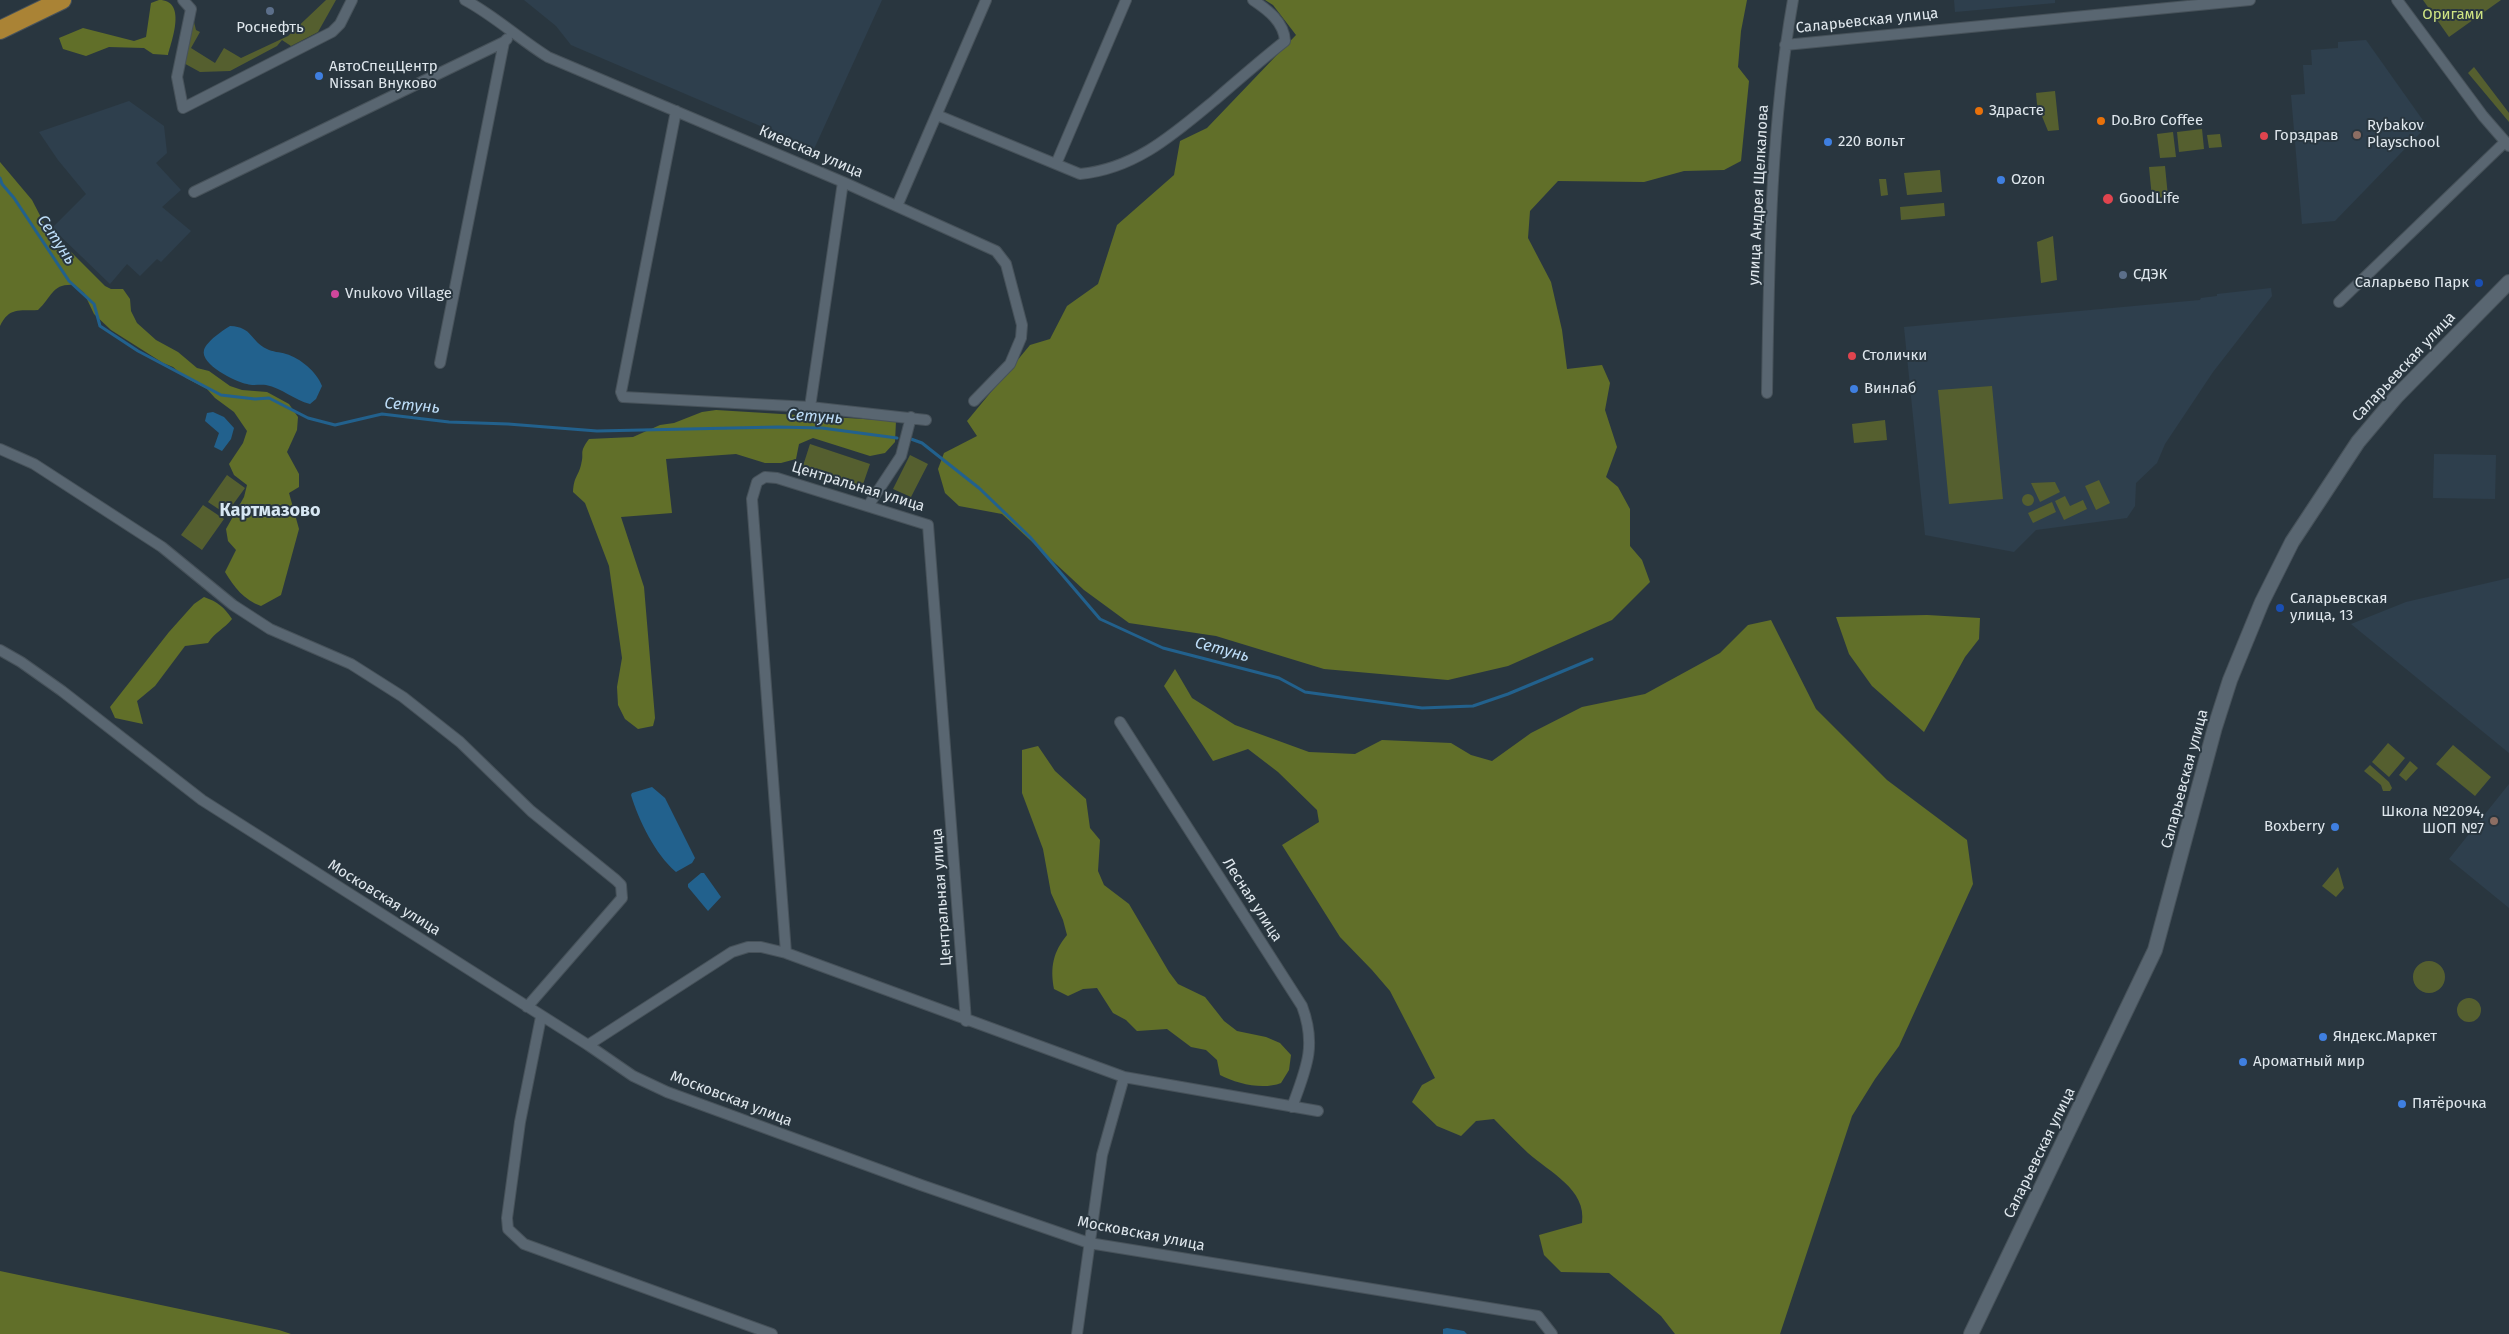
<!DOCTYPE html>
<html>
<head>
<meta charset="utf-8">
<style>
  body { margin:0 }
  canvas { display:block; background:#29363f }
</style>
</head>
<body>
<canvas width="2509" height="1334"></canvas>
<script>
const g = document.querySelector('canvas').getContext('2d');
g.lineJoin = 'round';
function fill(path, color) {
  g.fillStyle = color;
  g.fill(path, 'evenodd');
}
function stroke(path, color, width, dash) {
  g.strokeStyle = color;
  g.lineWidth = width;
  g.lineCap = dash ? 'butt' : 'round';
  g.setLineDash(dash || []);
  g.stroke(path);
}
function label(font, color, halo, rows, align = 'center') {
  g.font = font + ' "Fira Sans",sans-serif';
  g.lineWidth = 4;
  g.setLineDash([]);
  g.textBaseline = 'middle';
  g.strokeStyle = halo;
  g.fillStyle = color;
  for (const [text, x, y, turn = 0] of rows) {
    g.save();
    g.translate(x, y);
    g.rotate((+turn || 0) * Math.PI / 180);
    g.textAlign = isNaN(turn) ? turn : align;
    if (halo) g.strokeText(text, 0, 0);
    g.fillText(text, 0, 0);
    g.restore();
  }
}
fill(new Path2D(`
  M 524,0 L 882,0 L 814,149 L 571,45 L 556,26 Z
  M 1954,0 L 2055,0 L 2055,3 L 1955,12 Z
  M 2366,40 L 2427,126 L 2335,221 L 2302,224 L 2291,95 L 2305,94 L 2303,65 L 2312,65 L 2311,50 L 2338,48 L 2338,42 Z
  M 129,101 L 164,126 L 167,153 L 156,163 L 181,190 L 162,207 L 191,231 L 161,262 L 157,259 L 140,276 L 127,264 L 110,284 L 52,228 L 86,194 L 58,160 L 39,132 Z
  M 2271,288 L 2272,296 L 2213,372 L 2165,444 L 2157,463 L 2136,483 L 2135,506 L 2127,518 L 2036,530 L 2014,552 L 1925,535 L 1904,327 L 2200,300 L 2201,298 L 2217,296 L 2217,294 Z
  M 2434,454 L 2496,455 L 2495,499 L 2433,498 Z
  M 2509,578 L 2509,753 L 2351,624 L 2406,602 Z
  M 2509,784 L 2509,908 L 2449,859 Z`), '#2e3f4d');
fill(new Path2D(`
  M 326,0 L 336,0 L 318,32 L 291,46 L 282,40 L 277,46 L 230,71 L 200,72 L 180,61 L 190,23 L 194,22 L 196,30 L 200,32 L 191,48 L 215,63 L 224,48 L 241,58 L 288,36 Z
  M 2423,0 L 2501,0 L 2449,37 Z
  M 2474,67 L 2509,113 L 2509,122 L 2468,73 Z
  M 2055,91 L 2059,130 L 2048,131 L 2037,104 L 2036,93 Z
  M 2202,129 L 2204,149 L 2179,152 L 2177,132 Z
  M 2173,132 L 2176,157 L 2160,158 L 2157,134 Z
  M 2220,134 L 2222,147 L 2209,148 L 2207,135 Z
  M 2165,166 L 2168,197 L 2152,198 L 2149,167 Z
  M 1940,170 L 1942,192 L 1907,195 L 1904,173 Z
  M 1886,179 L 1888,195 L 1881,196 L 1879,179 Z
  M 1944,203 L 1945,216 L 1901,220 L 1900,207 Z
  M 2053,236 L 2057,280 L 2041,283 L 2037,242 Z
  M 1992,386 L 2003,499 L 1949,504 L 1938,390 Z
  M 1885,420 L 1887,440 L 1854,443 L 1852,424 Z
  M 810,444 L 870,464 L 860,493 L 801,472 Z
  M 910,455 L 928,464 L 911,497 L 893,489 Z
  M 227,475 L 245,488 L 226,514 L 208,502 Z
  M 2099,480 L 2110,503 L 2096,510 L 2085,486 Z
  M 2055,482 L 2060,492 L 2040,502 L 2031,483 Z
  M2022 500a6 6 0 1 1 12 0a6 6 0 1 1-12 0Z
  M 2065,496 L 2070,506 L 2083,500 L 2087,509 L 2064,520 L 2055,501 Z
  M 2052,502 L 2056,512 L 2033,523 L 2028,513 Z
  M 203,505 L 224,519 L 202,550 L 181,535 Z
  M 2388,743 L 2405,758 L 2389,777 L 2372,762 Z
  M 2453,745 L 2491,777 L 2475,796 L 2436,764 Z
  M 2410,761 L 2418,768 L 2406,781 L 2399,775 Z
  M 2370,765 L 2389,782 L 2392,788 L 2390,791 L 2383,791 L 2381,785 L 2364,771 Z
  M 2338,867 L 2344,888 L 2336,897 L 2322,886 Z
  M2413 977a16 16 0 1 1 32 0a16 16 0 1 1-32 0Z
  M2457 1010a12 12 0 1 1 24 0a12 12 0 1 1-24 0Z`), '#555f2f');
fill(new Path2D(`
  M 159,0 C 187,0 172,40 168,55 L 153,54 L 144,48 L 109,47 L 86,56 L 63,49 L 59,38 L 83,28 L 134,41 L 146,37 L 151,3 Z
  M 1265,0 L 1747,0 L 1741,31 L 1738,67 L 1749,81 L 1741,161 L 1724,170 L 1684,171 L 1644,182 L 1558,181 L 1530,211 L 1528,238 L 1551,282 L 1562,330 L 1567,369 L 1602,365 L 1610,383 L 1605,410 L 1617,447 L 1606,477 L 1618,487 L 1630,509 L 1630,546 L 1642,560 L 1650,582 L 1612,620 L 1508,666 L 1448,680 L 1324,669 L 1216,636 L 1129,623 L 1084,590 L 1002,514 L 959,506 L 945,493 L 938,469 L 944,453 L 977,436 L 967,421 L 1030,345 L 1050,339 L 1067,306 L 1098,284 L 1117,225 L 1174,175 L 1180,141 L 1207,128 L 1296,35 L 1273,5 Z
  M 0,162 L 32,200 L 46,227 L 105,286 L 111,289 L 123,289 L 130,299 L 131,311 L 137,323 L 156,340 L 178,352 L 197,368 L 209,371 L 230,386 L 242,390 L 267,392 L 289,404 L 298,417 L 297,430 L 287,452 L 299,474 L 299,487 L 289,493 L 299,529 L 281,595 L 261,606 C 244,600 234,587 225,572 L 236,550 L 228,541 L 226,529 L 244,497 L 247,485 L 234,475 L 229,464 L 243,443 L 247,431 L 234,412 L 215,398 L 207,389 L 186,378 L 173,367 L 163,363 L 111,330 L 94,314 L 84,293 L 75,285 C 52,283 53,296 38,310 C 19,311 9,307 0,326 Z
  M 716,410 L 896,421 L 895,442 L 885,453 L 870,456 L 813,438 L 799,444 L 796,459 L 781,463 L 765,463 L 736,454 L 666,459 L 672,513 L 621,517 L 644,587 L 655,718 L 653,726 L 638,729 L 625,719 L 618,705 L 617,687 L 622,658 L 609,566 L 585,503 L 573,492 C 574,476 578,477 581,465 C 585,451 578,454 589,439 L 633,437 L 660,425 L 674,423 L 702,412 Z
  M 204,597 C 218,602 224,607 232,619 C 224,629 215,632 208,643 L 185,646 L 155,686 L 137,701 L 143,724 L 115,718 L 110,707 L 169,632 L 194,604 Z
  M 1927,615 L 1980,618 L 1979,639 L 1965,657 L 1924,732 L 1872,686 L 1849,654 L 1836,617 Z
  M 1771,620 L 1816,709 L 1887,780 L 1967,840 L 1973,884 L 1899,1046 L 1875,1079 L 1852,1116 L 1780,1334 L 1675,1334 L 1661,1316 L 1609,1273 L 1561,1272 L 1544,1255 L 1539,1235 L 1582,1223 C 1587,1189 1549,1172 1528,1153 C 1516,1142 1505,1130 1494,1119 L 1476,1121 L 1461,1136 L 1437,1126 L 1412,1102 L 1422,1085 L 1435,1078 L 1390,991 L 1372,970 L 1340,937 L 1282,845 L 1319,822 L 1317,810 L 1278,772 L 1248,749 L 1213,761 L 1164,686 L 1175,669 L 1192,698 L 1235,725 L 1309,752 L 1355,754 L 1382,740 L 1451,743 L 1471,755 L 1492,761 L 1531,733 L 1582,707 L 1645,694 L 1720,653 L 1748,625 Z
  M 1038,746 L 1055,771 L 1086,799 L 1090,828 L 1100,840 L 1098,871 L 1104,885 L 1129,904 L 1169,972 L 1178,984 L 1205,997 L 1224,1021 L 1237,1031 L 1266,1037 L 1280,1043 L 1291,1055 L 1289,1070 L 1281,1083 C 1263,1090 1237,1084 1220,1075 L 1217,1060 L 1206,1050 L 1191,1047 L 1167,1029 L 1137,1031 L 1126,1020 L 1113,1013 L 1097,988 L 1083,989 L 1068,996 L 1054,989 C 1050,967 1053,952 1067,935 L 1063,920 L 1051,893 L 1043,849 L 1022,793 L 1022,750 Z
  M 0,1271 L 279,1330 L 291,1334 L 0,1334 Z`), '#616f29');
fill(new Path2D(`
  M 230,326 C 253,327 250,341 267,349 C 272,352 280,352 286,354 C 300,358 317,372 322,386 L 316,399 L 310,404 C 294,400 282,388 266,385 C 260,384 253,386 247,384 C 235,382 200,364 204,350 C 207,341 222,331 230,326 Z
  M 213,412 L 224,417 L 234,428 L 231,439 L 222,451 L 214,447 L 219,433 L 205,421 L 207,413 Z
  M 652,787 L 665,798 L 695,858 L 692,863 L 676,872 C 655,854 639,821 631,795 L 632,793 Z
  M 701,873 L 704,873 L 721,897 L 708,911 L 688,887 L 688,884 Z
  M 1447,1328 L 1464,1331 L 1467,1334 L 1443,1334 L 1443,1329 Z`), '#22618d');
stroke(new Path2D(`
  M 0,178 L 2,184 L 14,198 L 69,281 L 94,304 L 100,326 L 138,351 L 221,395 L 255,399 L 269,398 L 308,418 L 335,425 L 382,414 L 449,422 L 508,424 L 597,431 L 778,427 L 822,428 L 897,438
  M 911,439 L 922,443 L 979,488 L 1030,537 L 1100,619 L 1163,648 L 1279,678 L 1305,692 L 1422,708 L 1473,706 L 1508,694 L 1592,659`), '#22618d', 3);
const street = new Path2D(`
  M 183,0 L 191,9 L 177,77 L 183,108 L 332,32 L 340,24 L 352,0
  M 465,0 C 495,16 519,39 548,57 L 843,182 L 996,251 L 1006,264 L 1022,325 L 1021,338 L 1010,364 L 974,401
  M 2397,0 L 2483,116 L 2509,146
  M 1785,45 L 2250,0
  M 676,111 L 621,392 L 623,397 L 810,407 L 926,420
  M 937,115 L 1080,174 C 1135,169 1174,134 1215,100 C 1238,80 1261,60 1285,41 C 1284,22 1268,10 1253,0
  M 1056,164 L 1126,0
  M 194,192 L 504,42
  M 897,206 L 986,0
  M 2339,302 L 2505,142
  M 440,363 L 504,42 L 507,39
  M 1767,393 C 1769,262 1770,130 1793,0
  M 810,407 L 843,182
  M 0,449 L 34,464 L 162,547 L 233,605 L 270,629 L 351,664 L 403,697 L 460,742 L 531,811 L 616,880 L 621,885 L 622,898 L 527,1007
  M 868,506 L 901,456 L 911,417
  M 0,650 L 21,662 L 62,691 L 202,800 L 588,1045 L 633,1076 L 667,1092 L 921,1185 L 1089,1243 L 1538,1316 L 1552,1334
  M 1120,722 L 1302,1006 C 1317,1046 1306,1069 1292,1107
  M 786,953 L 752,499 L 757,482 L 765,477 L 777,478 L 928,525 L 966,1021
  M 541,1017 L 520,1122 L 507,1218 L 508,1229 L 524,1244 L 772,1334
  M 588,1045 L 732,952 L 748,947 L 761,947 L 786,953 L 1124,1077 L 1318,1111
  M 1077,1334 L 1102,1155 L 1124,1077`);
const secondary = new Path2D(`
  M 1971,1334 L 2155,950 L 2215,727 L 2230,680 L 2262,602 L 2292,542 L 2358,442 L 2396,397 L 2509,282`);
const highway = new Path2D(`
  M 0,30 L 62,0`);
stroke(street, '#47525a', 12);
stroke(secondary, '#47525a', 16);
stroke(highway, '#47525a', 20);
stroke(street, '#596671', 10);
stroke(secondary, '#596671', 14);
stroke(highway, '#aa8335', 18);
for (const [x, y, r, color] of [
  [270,11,5,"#5c6f8a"],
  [319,76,5,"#3f7fe0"],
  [1979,111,5,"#e8710a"],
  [2101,121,5,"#e8710a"],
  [2357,135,5,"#8d6e63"],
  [2264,136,5,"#e0444e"],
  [1828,142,5,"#3f7fe0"],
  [2001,180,5,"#3f7fe0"],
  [2108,199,6,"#e0444e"],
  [2123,275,5,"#5c6f8a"],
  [2479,283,5,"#1a4fb4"],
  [335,294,5,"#d1479c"],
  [1852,356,5,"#e0444e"],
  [1854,389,5,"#3f7fe0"],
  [2280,608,5,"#1a4fb4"],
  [2494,821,5,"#8d6e63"],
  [2335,827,5,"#3f7fe0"],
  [2323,1037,5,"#3f7fe0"],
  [2243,1062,5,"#3f7fe0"],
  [2402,1104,5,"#3f7fe0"]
]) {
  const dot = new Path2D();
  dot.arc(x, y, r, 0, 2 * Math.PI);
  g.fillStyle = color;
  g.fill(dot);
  stroke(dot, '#29363f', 2);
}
label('15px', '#cfe483', '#29363f', [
  ["Оригами",2453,15]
]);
label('15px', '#dfe7ed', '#29363f', [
  ["Саларьевская улица",1867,21,-6],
  ["Киевская улица",811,152,23],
  ["улица Андрея Щелкалова",1759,195,-87],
  ["Саларьевская улица",2404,367,-47],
  ["Центральная улица",858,487,17],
  ["Саларьевская улица",2185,779,-75],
  ["Центральная улица",942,897,-94],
  ["Московская улица",384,898,32],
  ["Лесная улица",1252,900,57],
  ["Московская улица",731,1099,21],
  ["Саларьевская улица",2040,1153,-64],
  ["Московская улица",1141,1234,11]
]);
label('15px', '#dfe7ed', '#29363f', [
  ["Роснефть",270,28,"center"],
  ["АвтоСпецЦентр",329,67],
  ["Nissan Внуково",329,84],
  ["Здрасте",1989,111],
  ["Do.Bro Coffee",2111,121],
  ["Rybakov",2367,126],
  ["Playschool",2367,143],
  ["Горздрав",2274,136],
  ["220 вольт",1838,142],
  ["Ozon",2011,180],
  ["GoodLife",2119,199],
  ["СДЭК",2133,275],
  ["Саларьево Парк",2469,283,"right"],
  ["Vnukovo Village",345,294],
  ["Столички",1862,356],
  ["Винлаб",1864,389],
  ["Саларьевская",2290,599],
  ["улица, 13",2290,616],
  ["Школа №2094,",2484,812,"right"],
  ["ШОП №7",2484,829,"right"],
  ["Boxberry",2325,827,"right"],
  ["Яндекс.Маркет",2333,1037],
  ["Ароматный мир",2253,1062],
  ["Пятёрочка",2412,1104]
], 'left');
label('italic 16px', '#bdddf8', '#29363f', [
  ["Сетунь",56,240,56],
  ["Сетунь",412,406,5],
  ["Сетунь",815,417,4],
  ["Сетунь",1222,650,15]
]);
label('bold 18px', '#d7e7f3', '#29363f', [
  ["Картмазово",270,511]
]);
</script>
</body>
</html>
